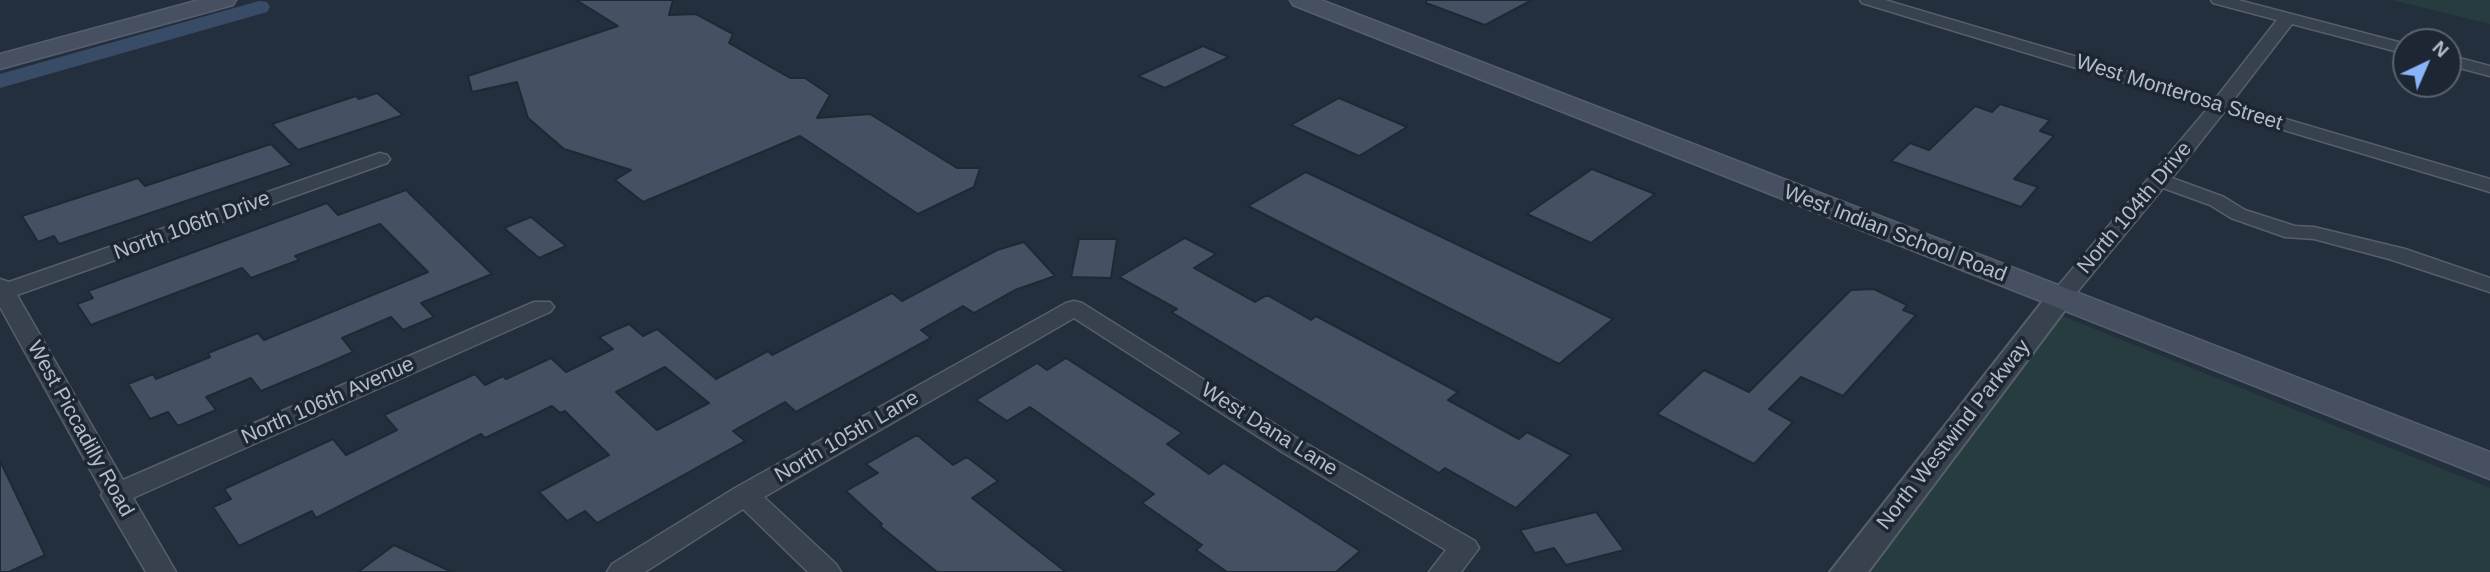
<!DOCTYPE html>
<html>
<head>
<meta charset="utf-8">
<style>
  body { margin:0 }
  #map { position:relative; width:2490px; height:572px; overflow:hidden; background:#242f3e; font-family:Helvetica,sans-serif }
  canvas { display:block }
  .north { position:absolute; left:2392px; top:28px; width:70px; height:70px; box-sizing:border-box; background:#1d2633; border:2px solid #59626f; border-radius:50%; rotate:44deg; font-size:19px; font-weight:700; line-height:28px; text-align:center; color:#b4bcc9 }
  .north::after { content:''; display:block; margin:auto; width:24px; height:32px; background:#8ab4f8; clip-path:polygon(50% 0,100% 100%,50% 72%,0 100%) }
</style>
</head>
<body>
<div id="map">
<canvas width="2490" height="572"></canvas>
<div class="north">N</div>
</div>
<script>
const g = document.querySelector('canvas').getContext('2d');
g.lineJoin = 'round';
function fill(path, color) {
  g.fillStyle = color;
  g.fill(path, 'evenodd');
}
function stroke(path, color, width, dash) {
  g.strokeStyle = color;
  g.lineWidth = width;
  g.lineCap = dash ? 'butt' : 'round';
  g.setLineDash(dash || []);
  g.stroke(path);
}
function label(font, color, halo, rows, align = 'center') {
  g.font = font + ' Helvetica,sans-serif';
  g.lineWidth = 7;
  g.setLineDash([]);
  g.textBaseline = 'middle';
  g.strokeStyle = halo;
  g.fillStyle = color;
  for (const [text, x, y, turn = 0] of rows) {
    g.save();
    g.translate(x, y);
    g.rotate((+turn || 0) * Math.PI / 180);
    g.textAlign = isNaN(turn) ? turn : align;
    if (halo) g.strokeText(text, 0, 0);
    g.fillText(text, 0, 0);
    g.restore();
  }
}
fill(new Path2D(`
  M 2392,0 L 2490,0 L 2490,24 Z
  M 2050,311 L 2490,488 L 2490,572 L 1848,572 Z`), '#263c3f');
fill(new Path2D(`
  M 259,1 L 267,2 L 270,7 L 267,12 L 0,88 L 0,74 Z`), '#394c67');
const building = new Path2D(`
  M 576,0 L 673,0 L 669,15 L 696,14 L 733,34 L 729,43 L 790,78 L 805,78 L 830,95 L 817,118 L 870,114 L 957,168 L 980,168 L 974,187 L 918,214 L 800,136 L 643,202 L 615,180 L 631,170 L 564,149 L 528,118 L 517,82 L 472,92 L 468,76 L 618,26 Z
  M 1426,0 L 1532,0 L 1485,25 L 1426,3 Z
  M 1203,46 L 1229,57 L 1165,88 L 1138,76 Z
  M 377,93 L 403,115 L 298,150 L 272,124 L 356,96 L 359,99 Z
  M 1339,98 L 1407,127 L 1359,156 L 1291,125 Z
  M 2000,104 L 2050,120 L 2040,131 L 2054,136 L 2014,179 L 2038,187 L 2021,207 L 1891,161 L 1910,143 L 1929,150 L 1975,106 L 1992,112 Z
  M 271,144 L 292,165 L 59,244 L 54,236 L 38,242 L 22,216 L 138,178 L 145,186 Z
  M 1592,169 L 1655,194 L 1591,243 L 1527,214 Z
  M 1306,172 L 1613,319 L 1559,364 L 1248,206 Z
  M 406,190 L 492,274 L 421,303 L 434,317 L 403,330 L 391,317 L 342,338 L 353,352 L 321,366 L 261,391 L 251,378 L 206,397 L 216,410 L 178,426 L 168,412 L 150,419 L 128,384 L 153,374 L 156,379 L 210,357 L 208,353 L 258,333 L 264,340 L 428,272 L 380,224 L 295,256 L 299,260 L 251,278 L 242,268 L 91,325 L 77,304 L 93,298 L 88,291 L 327,203 L 338,215 Z
  M 531,217 L 566,246 L 539,258 L 504,228 Z
  M 1185,238 L 1216,254 L 1194,268 L 1255,302 L 1267,295 L 1311,320 L 1316,316 L 1458,392 L 1448,400 L 1519,439 L 1527,432 L 1571,455 L 1516,508 L 1445,468 L 1439,473 L 1171,312 L 1177,309 L 1119,277 Z
  M 1079,239 L 1117,239 L 1111,278 L 1071,277 Z
  M 1024,242 L 1055,276 L 1015,290 L 974,313 L 963,306 L 921,330 L 931,338 L 796,412 L 785,402 L 733,431 L 745,441 L 597,523 L 585,511 L 567,521 L 539,492 L 609,455 L 565,411 L 560,413 L 552,406 L 485,438 L 481,434 L 316,518 L 312,511 L 239,546 L 213,507 L 231,499 L 224,489 L 333,439 L 346,455 L 397,430 L 384,415 L 475,374 L 485,385 L 503,376 L 506,379 L 551,358 L 566,372 L 613,349 L 599,337 L 629,324 L 643,336 L 657,329 L 716,379 L 768,351 L 772,355 L 892,293 L 902,301 L 997,250 ZM 665,367 L 709,403 L 657,430 L 616,392 Z
  M 1874,289 L 1907,305 L 1903,310 L 1916,315 L 1843,396 L 1801,377 L 1769,409 L 1793,422 L 1754,464 L 1657,414 L 1704,370 L 1749,392 L 1851,290 Z
  M 1066,358 L 1182,433 L 1167,444 L 1209,474 L 1224,463 L 1360,551 L 1336,572 L 1227,572 L 1196,550 L 1202,545 L 1142,503 L 1154,494 L 1030,407 L 1007,421 L 976,400 L 1037,363 L 1047,370 Z
  M 917,435 L 953,465 L 967,457 L 998,481 L 972,498 L 1066,572 L 937,572 L 880,526 L 882,524 L 846,491 L 878,473 L 866,464 Z
  M 0,461 L 45,555 L 9,572 L 0,572 Z
  M 1596,512 L 1624,550 L 1566,565 L 1554,548 L 1535,553 L 1520,530 Z
  M 394,545 L 452,572 L 358,572 Z`);
fill(building, '#455162');
stroke(building, '#1f2835', 2);
const minor = new Path2D(`
  M 1860,0 L 1885,0 L 2216,98 L 2277,20 L 2213,3 L 2211,0 L 2238,0 L 2406,44 L 2406,54 L 2292,24 L 2231,103 L 2490,179 L 2490,192 L 2224,112 L 2172,178 L 2224,197 L 2245,210 L 2295,226 L 2314,227 L 2405,249 L 2490,278 L 2490,292 L 2389,259 L 2314,239 L 2285,237 L 2231,218 L 2210,205 L 2163,188 L 2068,303 L 2052,303 L 2048,298 L 2052,293 L 2208,108 L 1862,3 Z
  M 2448,55 L 2490,66 L 2490,76 L 2448,65 Z
  M 380,153 L 387,155 L 390,159 L 387,163 L 17,295 L 123,480 L 534,302 L 550,302 L 554,307 L 550,312 L 133,498 L 176,572 L 146,572 L 101,495 L 103,493 L 0,307 L 0,279 L 9,282 Z
  M 1074,301 L 1082,303 L 1300,440 L 1475,541 L 1479,548 L 1461,572 L 1429,572 L 1446,550 L 1282,452 L 1074,318 L 764,497 L 836,564 L 841,572 L 808,572 L 743,509 L 645,572 L 607,572 L 612,564 L 735,488 L 1066,303 Z`);
const tertiary = new Path2D(`
  M 2060,290 L 2070,292 L 2074,298 L 1868,572 L 1830,572 L 2050,292 Z`);
const secondary = new Path2D(`
  M 199,0 L 236,0 L 233,5 L 0,69 L 0,54 Z
  M 1290,0 L 1321,0 L 2490,452 L 2490,479 L 1293,5 Z`);
stroke(minor, '#565f6c', 3);
stroke(tertiary, '#565f6c', 4);
stroke(secondary, '#565f6c', 3);
fill(minor, '#38414e');
fill(tertiary, '#38414e');
fill(secondary, '#465061');
label('21px', '#b4bcc9', '#1d2633', [
  ["West Monterosa Street",2179,93,17],
  ["North 104th Drive",2135,208,-50],
  ["North 106th Drive",192,226,-20],
  ["West Indian School Road",1895,234,21],
  ["North 106th Avenue",328,401,-24],
  ["West Piccadilly Road",80,429,61],
  ["West Dana Lane",1269,430,32],
  ["North Westwind Parkway",1954,435,-52],
  ["North 105th Lane",847,437,-30]
]);
</script>
</body>
</html>
